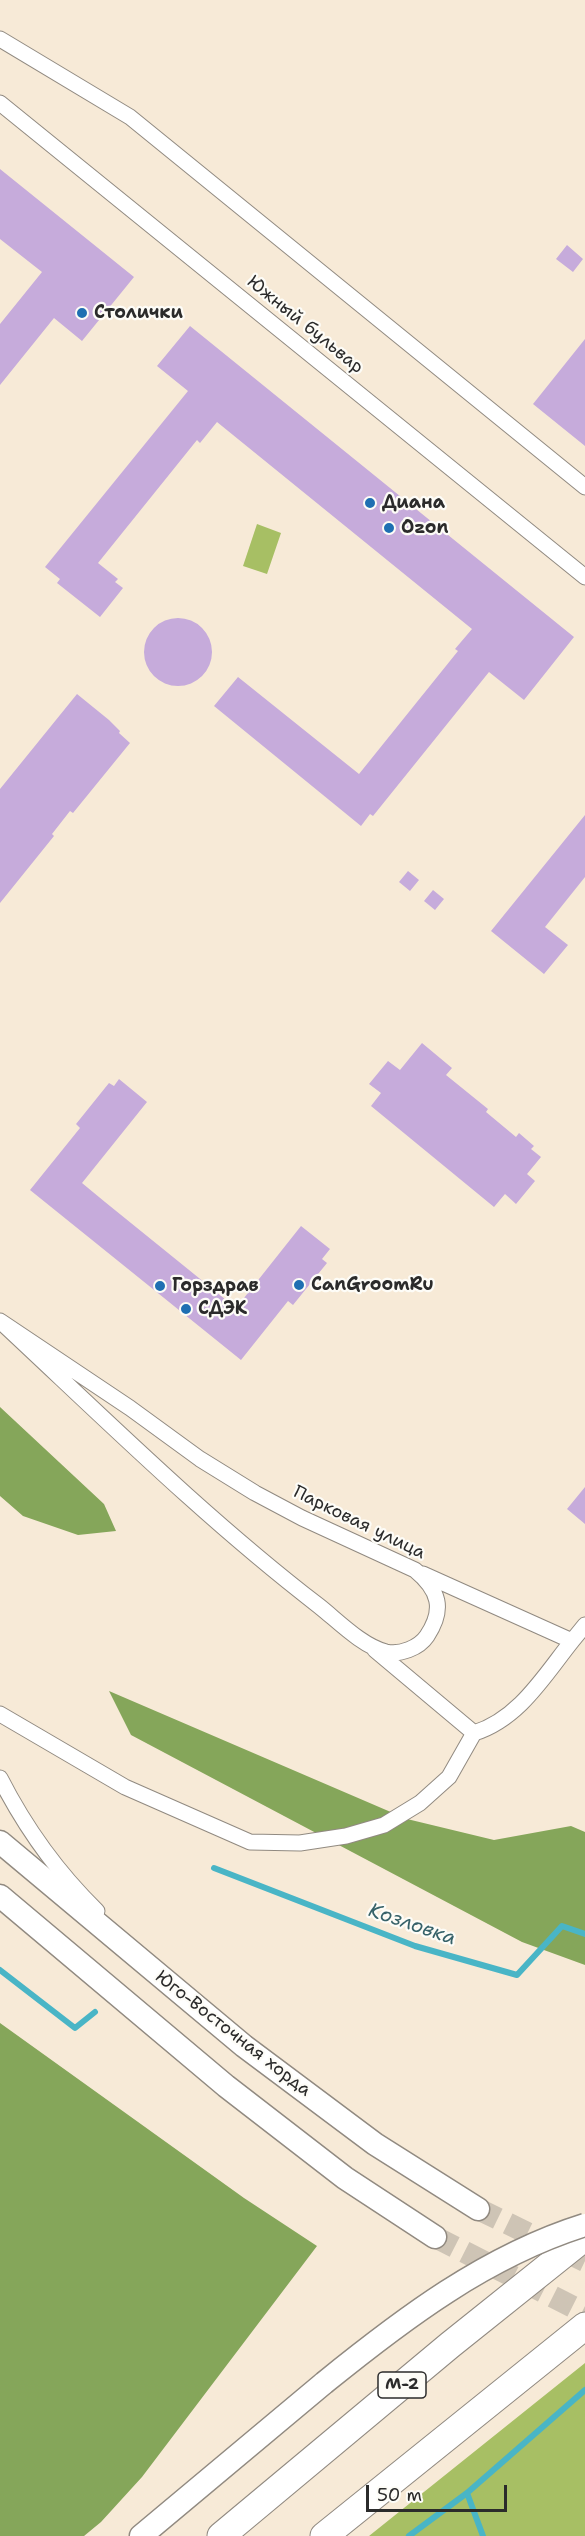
<!DOCTYPE html>
<html>
<head>
<meta charset="utf-8">
<style>
  body { margin:0 }
  #map { position:relative; width:585px; height:2536px; overflow:hidden; background:#f7ead7; font-family:"Shantell Sans",sans-serif }
  canvas { display:block }
  .scale { position:absolute; left:366px; top:2485px; width:141px; height:27px; box-sizing:border-box; border:3px solid #2b2b2b; border-top:0; padding-left:8px; font-size:18px; line-height:21px; white-space:nowrap; color:#2b2b2b; -webkit-text-stroke:4px #fdfcf7; paint-order:stroke }
</style>
</head>
<body>
<div id="map">
<canvas width="585" height="2536"></canvas>
<div class="scale">50 m</div>
</div>
<script>
const g = document.querySelector('canvas').getContext('2d');
g.lineJoin = 'round';
function fill(path, color) {
  g.fillStyle = color;
  g.fill(path, 'evenodd');
}
function stroke(path, color, width, dash) {
  g.strokeStyle = color;
  g.lineWidth = width;
  g.lineCap = dash ? 'butt' : 'round';
  g.setLineDash(dash || []);
  g.stroke(path);
}
function label(font, color, halo, rows, align = 'center') {
  g.font = font + ' "Shantell Sans",sans-serif';
  g.lineWidth = 4.5;
  g.setLineDash([]);
  g.textBaseline = 'middle';
  g.strokeStyle = halo;
  g.fillStyle = color;
  for (const [text, x, y, turn = 0] of rows) {
    g.save();
    g.translate(x, y);
    g.rotate((+turn || 0) * Math.PI / 180);
    g.textAlign = isNaN(turn) ? turn : align;
    if (halo) g.strokeText(text, 0, 0);
    g.fillText(text, 0, 0);
    g.restore();
  }
}
fill(new Path2D(`
  M 257,524 L 281,533 L 267,574 L 243,566 Z
  M 585,2363 L 585,2536 L 369,2536 Z`), '#a7bf64');
fill(new Path2D(`
  M 0,1407 L 104,1504 L 116,1531 L 78,1535 L 23,1516 L 0,1496 Z
  M 109,1691 L 407,1819 L 494,1840 L 571,1826 L 585,1832 L 585,1965 L 522,1942 L 131,1735 Z
  M 0,2023 L 244,2198 L 317,2246 L 142,2477 L 101,2522 L 84,2536 L 0,2536 Z`), '#85a65a');
stroke(new Path2D(`
  M 214,1868 L 415,1946 L 517,1975 L 562,1926 L 585,1934
  M 0,1970 L 75,2028 L 95,2012
  M 467,2493 L 483,2536
  M 409,2536 L 467,2493 L 585,2390`), '#49b5c6', 6);
fill(new Path2D(`
  M 0,169 L 134,277 L 82,341 L 54,318 L 0,385 L 0,324 L 42,272 L 0,239 Z
  M 567,245 L 583,259 L 573,272 L 556,259 Z
  M 190,326 L 574,637 L 524,700 L 489,672 L 373,816 L 370,814 L 361,826 L 214,706 L 238,677 L 359,774 L 458,651 L 455,649 L 472,629 L 217,422 L 200,443 L 197,440 L 98,563 L 118,579 L 115,582 L 123,588 L 100,617 L 57,583 L 60,579 L 45,567 L 188,391 L 157,366 Z
  M 585,339 L 585,446 L 533,404 Z
  M144 652a34 34 0 1 1 68 0a34 34 0 1 1-68 0Z
  M 77,694 L 109,720 L 120,731 L 119,733 L 130,743 L 73,813 L 70,811 L 52,834 L 54,836 L 0,903 L 0,789 Z
  M 585,815 L 585,877 L 545,927 L 568,945 L 544,974 L 491,931 Z
  M 408,871 L 419,880 L 410,891 L 399,882 Z
  M 433,890 L 444,899 L 435,910 L 424,901 Z
  M 422,1043 L 452,1068 L 446,1075 L 488,1109 L 486,1112 L 516,1137 L 519,1133 L 534,1146 L 531,1149 L 541,1157 L 527,1174 L 535,1181 L 516,1204 L 505,1194 L 494,1207 L 371,1106 L 381,1093 L 369,1084 L 388,1061 L 400,1070 Z
  M 119,1079 L 147,1102 L 82,1183 L 105,1202 L 236,1308 L 301,1226 L 330,1249 L 322,1259 L 327,1263 L 293,1305 L 288,1301 L 241,1360 L 30,1190 L 80,1128 L 76,1124 L 109,1083 L 114,1086 Z
  M 585,1487 L 585,1524 L 567,1509 Z`), '#c6abdb');
stroke(new Path2D(`
  M 478,2209 L 585,2261
  M 435,2237 L 585,2313`), '#cec4b5', 22, [22, 11]);
const minor = new Path2D(`
  M 0,39 L 130,117 L 585,487
  M 0,103 L 585,577
  M 0,1321 L 130,1408 L 200,1459 L 255,1493 L 302,1518 L 415,1570 C 439,1590 445,1609 427,1636 C 419,1648 400,1655 386,1652 C 362,1646 338,1621 319,1606 C 206,1519 104,1418 0,1321
  M 423,1574 L 572,1641 L 585,1625
  M 375,1650 L 474,1733
  M 0,1714 L 125,1787 L 250,1842 L 300,1843 L 346,1836 L 384,1825 L 420,1803 L 449,1777 L 474,1733 C 519,1719 544,1676 572,1641
  M 0,1778 C 25,1827 58,1873 97,1911`);
const primary = new Path2D(`
  M 0,1842 L 244,2046 L 375,2144 L 478,2209
  M 0,1896 L 226,2086 L 345,2178 L 435,2237
  M 141,2536 L 324,2383`);
const motorway = new Path2D(`
  M 221,2536 L 450,2345 L 585,2237
  M 324,2536 L 585,2326`);
stroke(minor, '#918a81', 17);
stroke(primary, '#918a81', 25);
stroke(motorway, '#918a81', 29);
stroke(minor, '#fff', 15);
stroke(primary, '#fff', 22);
stroke(motorway, '#fff', 27);
const primaryBridge = new Path2D(`
  M 324,2383 C 403,2319 486,2256 585,2225`);
stroke(primaryBridge, '#918a81', 25, []);
stroke(primaryBridge, '#fff', 22);
for (const [x, y, r, color] of [
  [82,313,6,"#1f6fb2"],
  [370,503,6,"#1f6fb2"],
  [389,528,6,"#1f6fb2"],
  [299,1285,6,"#1f6fb2"],
  [160,1286,6,"#1f6fb2"],
  [186,1309,6,"#1f6fb2"]
]) {
  const dot = new Path2D();
  dot.arc(x, y, r, 0, 2 * Math.PI);
  g.fillStyle = color;
  g.fill(dot);
  stroke(dot, '#fdfcf7', 2);
}
for (const [x, y, w] of [
  [402,2385,48]
]) {
  const box = new Path2D();
  box.roundRect(x - w / 2, y - 13, w, 26, 4.5);
  g.fillStyle = '#fdfcf7';
  g.fill(box);
  stroke(box, '#2b2b2b', 1.5);
}
label('bold 16px', '#2b2b2b', null, [
  ["М-2",402,2385]
]);
label('bold 18px', '#2b2b2b', '#fdfcf7', [
  ["Столички",94,313],
  ["Диана",382,503],
  ["Ozon",401,528],
  ["CanGroomRu",311,1285],
  ["Горздрав",172,1286],
  ["СДЭК",198,1309]
], 'left');
label('18px', '#2b2b2b', '#fdfcf7', [
  ["Южный бульвар",305,325,39],
  ["Парковая улица",359,1523,26],
  ["Юго-Восточная хорда",233,2034,38]
]);
label('italic 20px', '#376269', '#fdfcf7', [
  ["Козловка",412,1925,19]
]);
</script>
</body>
</html>
